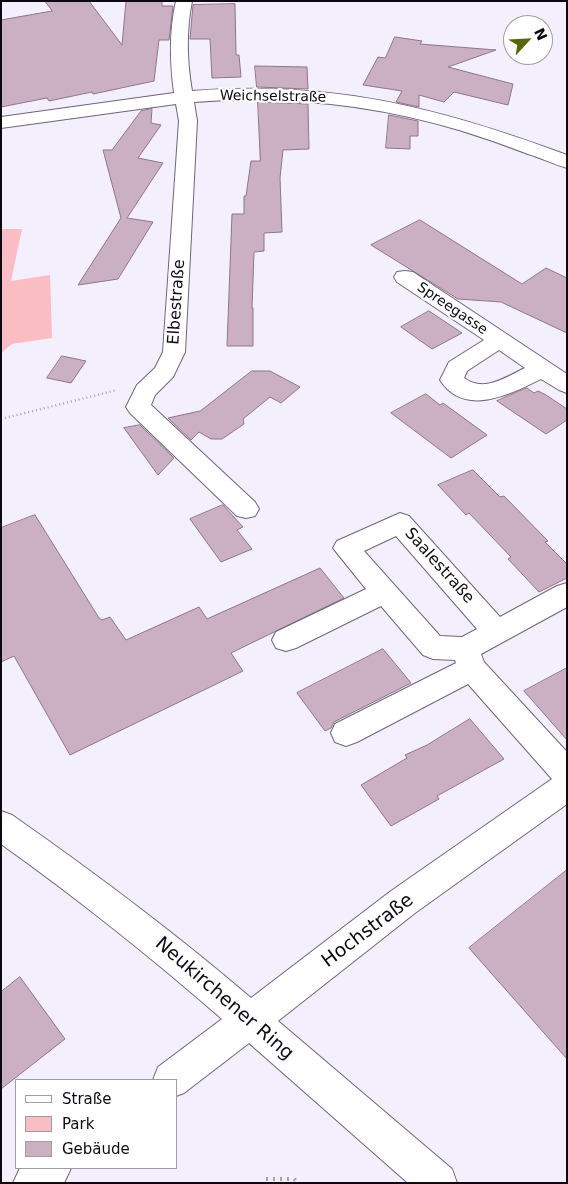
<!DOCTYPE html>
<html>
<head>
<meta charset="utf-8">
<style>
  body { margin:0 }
  #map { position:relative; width:568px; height:1184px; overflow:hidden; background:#f4effc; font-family:"DejaVu Sans",sans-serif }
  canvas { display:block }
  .frame { position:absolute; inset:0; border:2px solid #0d0913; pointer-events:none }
  .legend { position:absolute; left:15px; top:1079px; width:162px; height:90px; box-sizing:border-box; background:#fff; border:1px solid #9e9da1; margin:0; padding:6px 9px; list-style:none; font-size:15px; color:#0d0913 }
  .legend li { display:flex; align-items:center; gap:10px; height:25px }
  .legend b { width:25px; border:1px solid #9e9da1 }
  .north { position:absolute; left:503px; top:15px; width:50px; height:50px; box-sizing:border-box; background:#fff; border:1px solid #9e9da1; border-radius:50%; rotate:65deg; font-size:14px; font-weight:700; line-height:20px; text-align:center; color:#0d0913 }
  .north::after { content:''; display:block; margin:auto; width:18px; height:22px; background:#5a6609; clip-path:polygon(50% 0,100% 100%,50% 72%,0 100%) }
</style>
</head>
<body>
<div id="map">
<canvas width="568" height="1184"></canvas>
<div class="frame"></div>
<ul class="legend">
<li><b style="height:6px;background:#fff"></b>Straße</li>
<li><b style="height:14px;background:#fabdc3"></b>Park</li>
<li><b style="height:14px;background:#cbafc2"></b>Gebäude</li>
</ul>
<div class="north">N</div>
</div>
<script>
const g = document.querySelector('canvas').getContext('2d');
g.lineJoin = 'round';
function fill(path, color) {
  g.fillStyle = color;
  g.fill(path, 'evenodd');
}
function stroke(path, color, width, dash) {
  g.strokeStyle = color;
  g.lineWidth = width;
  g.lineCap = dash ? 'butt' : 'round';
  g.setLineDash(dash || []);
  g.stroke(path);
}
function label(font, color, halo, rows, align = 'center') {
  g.font = font + ' "DejaVu Sans",sans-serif';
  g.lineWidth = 4.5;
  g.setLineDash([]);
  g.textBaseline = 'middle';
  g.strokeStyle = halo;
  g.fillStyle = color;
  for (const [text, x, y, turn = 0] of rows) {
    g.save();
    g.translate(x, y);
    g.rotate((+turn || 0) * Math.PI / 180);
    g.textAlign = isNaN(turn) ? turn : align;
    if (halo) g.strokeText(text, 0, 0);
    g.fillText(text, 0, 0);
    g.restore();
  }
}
fill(new Path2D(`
  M 1,229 L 22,229 L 11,281 L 50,275 L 52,338 L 12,344 L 1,353 Z`), '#fabdc3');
const building = new Path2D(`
  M 45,1 L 89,1 L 122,45 L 126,1 L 162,1 L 162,6 L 173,6 L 169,40 L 159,40 L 154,81 L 93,94 L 92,92 L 49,101 L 47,98 L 1,107 L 1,20 L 52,11 Z
  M 235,4 L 236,55 L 239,55 L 241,77 L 212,78 L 210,39 L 190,39 L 193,5 Z
  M 395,37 L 422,41 L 420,44 L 496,50 L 448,67 L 513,84 L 508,105 L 454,92 L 444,102 L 419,95 L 419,107 L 396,102 L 402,91 L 363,85 L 378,57 L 385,58 Z
  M 255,66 L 307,67 L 308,89 L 257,87 Z
  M 258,102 L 308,104 L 309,149 L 283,150 L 280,178 L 282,232 L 264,233 L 264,251 L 254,252 L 252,308 L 253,308 L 253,346 L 227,346 L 232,214 L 244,214 L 244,196 L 246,196 L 251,161 L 260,161 Z
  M 152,109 L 151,123 L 161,125 L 138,158 L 163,163 L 127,218 L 153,222 L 118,279 L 78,285 L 121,218 L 103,150 L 112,150 L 141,111 Z
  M 389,115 L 418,121 L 418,136 L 410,136 L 410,149 L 386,148 Z
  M 420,220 L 522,284 L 546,268 L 567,278 L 567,333 L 501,302 L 458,299 L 371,245 Z
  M 429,311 L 462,333 L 432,349 L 401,327 Z
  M 62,356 L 86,361 L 71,383 L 47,378 Z
  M 252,371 L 270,371 L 300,387 L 281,403 L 270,397 L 243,419 L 244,424 L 222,439 L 211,439 L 199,432 L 191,440 L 168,418 L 200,411 Z
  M 527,388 L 534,393 L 538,391 L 546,395 L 567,409 L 567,420 L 546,434 L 497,401 Z
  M 426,394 L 440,405 L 443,403 L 487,435 L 451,458 L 391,413 Z
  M 140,425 L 174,458 L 158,475 L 124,428 Z
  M 473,470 L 500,497 L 504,496 L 548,541 L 545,542 L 567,564 L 567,578 L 539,592 L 508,559 L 511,557 L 469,513 L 466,515 L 438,485 Z
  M 223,505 L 243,527 L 237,530 L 252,549 L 221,562 L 190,519 Z
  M 35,515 L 99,618 L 102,620 L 110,617 L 126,640 L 199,607 L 207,619 L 320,568 L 344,598 L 231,653 L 243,671 L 70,755 L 14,656 L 1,662 L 1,528 Z
  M 383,649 L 411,683 L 334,722 L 331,728 L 325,731 L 297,693 Z
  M 567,668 L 567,740 L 524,691 Z
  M 470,719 L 504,759 L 437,796 L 439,799 L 391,826 L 361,785 L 407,758 L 405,755 L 427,745 Z
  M 567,870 L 567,1059 L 469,948 Z
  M 20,977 L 65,1039 L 1,1089 L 1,992 Z`);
fill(building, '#cbafc2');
stroke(building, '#8f7587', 1);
const minor = new Path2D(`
  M 176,1 L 192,1 C 186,31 187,62 192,91 C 330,80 438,107 567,155 L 567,168 C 553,164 541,158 528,154 C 505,145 482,137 459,130 C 372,104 284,95 194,102 L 197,121 L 185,352 L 173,377 L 155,395 L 151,405 L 255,502 L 259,509 L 255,516 L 246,518 L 237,516 L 130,413 L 126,407 L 137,385 L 155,368 L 163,352 L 179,121 L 176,104 L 1,128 L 1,117 L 174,93 C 170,63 169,31 176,1 Z
  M 405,271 L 413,272 L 567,374 L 567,393 L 559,390 L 541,379 C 511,394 464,418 440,380 L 449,362 L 484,340 L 397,282 L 394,277 L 397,272 ZM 499,350 L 525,368 C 506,377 484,393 464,378 L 467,371 Z
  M 400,513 L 409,516 L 500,617 L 557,586 L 567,583 L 567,607 L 481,654 L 484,662 L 567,752 L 567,804 L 415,913 L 278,1021 L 452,1169 L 457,1183 L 408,1183 L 249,1043 L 184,1093 L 176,1096 L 176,1080 L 153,1080 L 158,1067 L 222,1019 C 151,957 78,899 1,844 L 1,811 L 12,815 C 95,873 174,932 251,998 L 391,891 L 552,779 L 468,684 L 357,742 L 346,746 L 335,742 L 331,733 L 335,724 L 456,663 L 455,660 L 433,659 L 423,655 L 381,606 L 296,648 L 286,651 L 276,648 L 272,640 L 276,632 L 366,589 L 333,548 L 337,541 ZM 396,536 L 477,629 L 462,637 L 440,636 L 364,551 Z
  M 20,1168 L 71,1168 L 64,1183 L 13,1183 Z`);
stroke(minor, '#6e647e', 2);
stroke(new Path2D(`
  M 1,419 L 117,390`), '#a6a1ad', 2.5, [1, 3]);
stroke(new Path2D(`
  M 266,1179 L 294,1179 L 299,1183`), '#a6a1ad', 4, [2, 5]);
fill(minor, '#fff');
label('14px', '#0d0913', '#fff', [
  ["Weichselstraße",273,97,1],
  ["Spreegasse",452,309,34]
]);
label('16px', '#0d0913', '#fff', [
  ["Elbestraße",177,302,-86],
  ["Saalestraße",439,566,48]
]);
label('19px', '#0d0913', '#fff', [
  ["Hochstraße",368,931,-37],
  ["Neukirchener Ring",224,999,41]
]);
</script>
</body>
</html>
